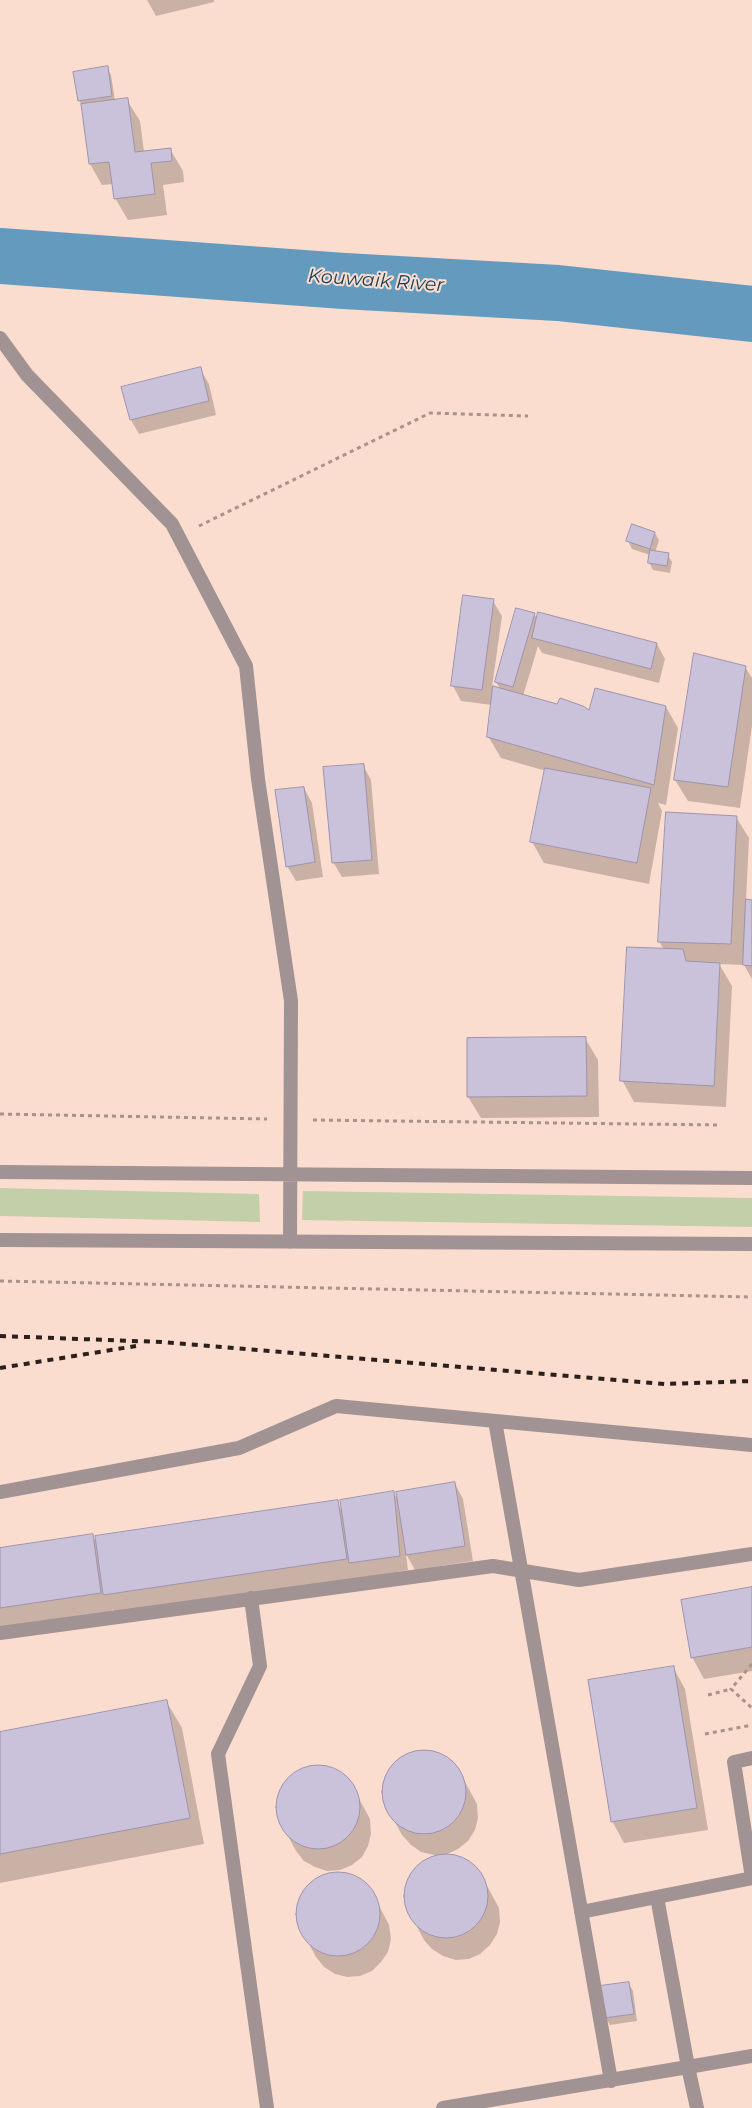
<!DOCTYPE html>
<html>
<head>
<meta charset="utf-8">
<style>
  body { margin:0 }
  canvas { display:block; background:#fbddcf }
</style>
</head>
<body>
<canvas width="752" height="2108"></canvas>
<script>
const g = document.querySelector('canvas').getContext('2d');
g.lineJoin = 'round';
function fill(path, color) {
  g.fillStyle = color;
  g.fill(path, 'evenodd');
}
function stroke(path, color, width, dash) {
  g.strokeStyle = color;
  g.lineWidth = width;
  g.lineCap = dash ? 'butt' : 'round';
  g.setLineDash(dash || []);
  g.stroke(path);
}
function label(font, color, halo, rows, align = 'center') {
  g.font = font + ' Montserrat,sans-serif';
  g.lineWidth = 4;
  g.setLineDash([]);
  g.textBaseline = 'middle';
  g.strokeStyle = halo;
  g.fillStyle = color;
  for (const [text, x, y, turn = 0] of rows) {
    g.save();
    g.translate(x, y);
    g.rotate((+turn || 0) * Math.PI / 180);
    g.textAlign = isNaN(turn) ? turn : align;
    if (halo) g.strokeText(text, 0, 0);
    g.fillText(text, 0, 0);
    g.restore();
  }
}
fill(new Path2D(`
  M 0,1188 L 259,1194 L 260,1222 L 0,1216 Z
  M 303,1191 L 752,1198 L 752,1227 L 302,1220 Z`), '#c3cfa9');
fill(new Path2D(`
  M 147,0 L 214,0 L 214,2 L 156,16 Z
  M 107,68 L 111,75 L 115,101 L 127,100 L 140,121 L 144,152 L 170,149 L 183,171 L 184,182 L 163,185 L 167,215 L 128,220 L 115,198 L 113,184 L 102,185 L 90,164 L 83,108 L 79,100 Z
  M 200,369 L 209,384 L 216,415 L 139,434 L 131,420 Z
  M 655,533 L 659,540 L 655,553 L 668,555 L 672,562 L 670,573 L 653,570 L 649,562 L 650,555 L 632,549 L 628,541 Z
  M 493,601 L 502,616 L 492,687 L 500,689 L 496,682 L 534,614 L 538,620 L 657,644 L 665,659 L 659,683 L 542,653 L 538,646 L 523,696 L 590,712 L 666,707 L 678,728 L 666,805 L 658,803 L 662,811 L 649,884 L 544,863 L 532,842 L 546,771 L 501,758 L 488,736 L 492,705 L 461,701 L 453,686 Z
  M 745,667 L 752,678 L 752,726 L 740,808 L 688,801 L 675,780 Z
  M 363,765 L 371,780 L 379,874 L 342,877 L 333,862 Z
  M 304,788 L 312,803 L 323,877 L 296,881 L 287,866 Z
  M 736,817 L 749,838 L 746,901 L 752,901 L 752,979 L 744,965 L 719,964 L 732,986 L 726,1107 L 634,1102 L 622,1080 L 664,950 L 659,941 Z
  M 585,1038 L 598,1060 L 599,1117 L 481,1118 L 468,1097 Z
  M 455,1484 L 463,1499 L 473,1561 L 415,1570 L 406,1554 L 408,1570 L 120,1622 L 112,1609 L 113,1615 L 0,1631 L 0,1550 L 92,1536 L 97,1543 L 337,1502 L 342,1511 L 394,1493 L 399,1502 Z
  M 752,1589 L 752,1671 L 704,1679 L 692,1657 Z
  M 673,1667 L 685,1689 L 708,1830 L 624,1843 L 612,1821 Z
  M 166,1701 L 182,1728 L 204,1844 L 0,1883 L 0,1733 Z
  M 421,1751 L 435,1753 L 448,1759 L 458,1769 L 477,1804 L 478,1818 L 475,1830 L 468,1841 L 458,1849 L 443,1856 L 456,1857 L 470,1863 L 480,1873 L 499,1908 L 500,1922 L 497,1934 L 490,1945 L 480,1954 L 469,1959 L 456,1960 L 443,1956 L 432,1949 L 424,1940 L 406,1906 L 405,1893 L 409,1879 L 417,1867 L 429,1859 L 441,1855 L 434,1855 L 421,1852 L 411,1845 L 402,1835 L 390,1813 L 385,1801 L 384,1788 L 387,1775 L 396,1763 L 407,1755 Z
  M 314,1767 L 328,1768 L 341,1774 L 351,1784 L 370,1819 L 371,1834 L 368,1846 L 362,1857 L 352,1865 L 340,1870 L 327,1871 L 315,1867 L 304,1861 L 296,1851 L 278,1817 L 277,1804 L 280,1790 L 289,1778 L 300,1770 Z
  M 334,1873 L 348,1874 L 361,1880 L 371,1890 L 389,1925 L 391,1939 L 388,1952 L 381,1962 L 372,1971 L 360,1976 L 347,1977 L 335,1974 L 324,1967 L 316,1957 L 298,1923 L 297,1910 L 301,1897 L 309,1885 L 320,1877 Z
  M 629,1984 L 633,1991 L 637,2021 L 610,2025 L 606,2018 Z`), '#0003');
stroke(new Path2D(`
  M 0,256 L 344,281 L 558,293 L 752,314`), '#659abf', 56);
const building = new Path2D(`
  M 108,66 L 112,96 L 78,101 L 73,72 Z
  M 128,98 L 135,152 L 171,148 L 172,161 L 151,163 L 155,194 L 114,199 L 109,162 L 89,164 L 81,104 Z
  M 201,367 L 209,401 L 130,420 L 121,387 Z
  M 632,524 L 655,532 L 650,549 L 626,541 Z
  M 650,550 L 669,553 L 667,566 L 648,563 Z
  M 463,595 L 494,599 L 482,690 L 451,686 Z
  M 516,608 L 535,613 L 513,687 L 495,682 Z
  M 538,612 L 657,643 L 651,669 L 532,638 Z
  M 694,653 L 746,666 L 728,787 L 674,780 Z
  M 493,686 L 557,704 L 560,698 L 583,706 L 589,710 L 595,688 L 666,706 L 654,785 L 487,737 Z
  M 364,764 L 372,860 L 332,863 L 323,767 Z
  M 545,768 L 651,788 L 637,863 L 530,842 Z
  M 304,787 L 315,862 L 286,867 L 275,790 Z
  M 666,812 L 737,816 L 731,944 L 658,942 Z
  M 746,899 L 752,900 L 752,966 L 743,965 Z
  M 627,947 L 683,949 L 686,961 L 720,963 L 714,1086 L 620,1081 Z
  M 586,1037 L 587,1096 L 467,1097 L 467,1038 Z
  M 455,1482 L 465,1546 L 406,1555 L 396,1492 Z
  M 394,1491 L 400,1556 L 349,1563 L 340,1500 Z
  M 338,1500 L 347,1559 L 103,1595 L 95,1536 Z
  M 93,1534 L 101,1593 L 0,1608 L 0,1548 Z
  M 752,1587 L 752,1647 L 691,1658 L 681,1600 Z
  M 674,1666 L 697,1808 L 611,1822 L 588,1680 Z
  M 167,1700 L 190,1818 L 0,1854 L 0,1732 Z
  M382 1792a42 42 0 1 1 84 0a42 42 0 1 1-84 0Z
  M276 1807a42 42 0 1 1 84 0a42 42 0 1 1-84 0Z
  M404 1896a42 42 0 1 1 84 0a42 42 0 1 1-84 0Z
  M296 1914a42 42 0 1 1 84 0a42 42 0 1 1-84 0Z
  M 629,1982 L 634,2014 L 604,2018 L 600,1986 Z`);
fill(building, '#cac1db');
stroke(building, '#9d93ad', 1);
stroke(new Path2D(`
  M 199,526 L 430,413 L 528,416
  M 0,1114 L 267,1119
  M 313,1120 L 720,1125
  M 0,1281 L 752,1297
  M 752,1664 L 731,1689 L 752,1708
  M 708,1695 L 731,1689
  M 705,1734 L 752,1725`), '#a99388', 3, [4, 4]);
stroke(new Path2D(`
  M 495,1421 L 611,2081
  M 0,1492 L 239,1448 L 336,1406 L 752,1445
  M 251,1598 L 260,1666 L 218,1754 L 267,2108
  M 0,1633 L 493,1566 L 579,1580 L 752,1554
  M 752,1878 L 734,1762 L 752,1758
  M 657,1897 L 688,2067 L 752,2056
  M 581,1912 L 752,1878
  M 443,2108 L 688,2067 L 697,2108`), '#a19293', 14);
stroke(new Path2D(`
  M 0,338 L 27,375 L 172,524 L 246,666 L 258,779 L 291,1001 L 290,1242
  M 0,1172 L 752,1178
  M 0,1240 L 752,1244`), '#a19293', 14);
stroke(new Path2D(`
  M 0,1336 L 161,1342 L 665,1384 L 752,1381
  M 0,1368 L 136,1346`), '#2b201b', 4, [6, 6]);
label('italic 19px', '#163f5a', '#fbddcf', [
  ["Kouwaik River",376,281,4]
]);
</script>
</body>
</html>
